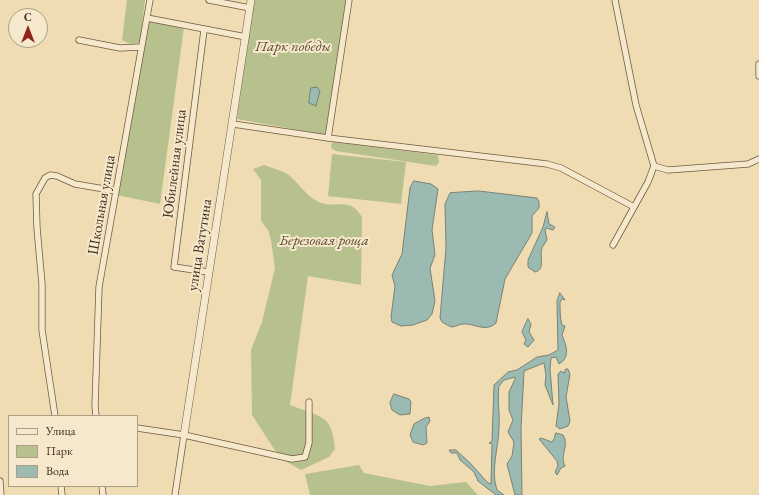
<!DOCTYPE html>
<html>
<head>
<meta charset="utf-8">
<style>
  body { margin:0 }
  #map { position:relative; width:759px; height:495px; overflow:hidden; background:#f0dcb2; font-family:"EB Garamond",serif }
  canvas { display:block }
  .legend { position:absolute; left:8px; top:415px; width:130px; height:72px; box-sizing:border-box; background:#f5e8cd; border:1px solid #ae9e85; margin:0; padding:5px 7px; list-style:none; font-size:12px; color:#432e1a }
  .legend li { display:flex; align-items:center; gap:8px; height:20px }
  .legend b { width:20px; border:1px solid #ae9e85 }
  .north { position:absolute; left:8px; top:8px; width:40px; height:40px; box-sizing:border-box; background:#f5e8cd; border:1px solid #ae9e85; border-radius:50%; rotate:0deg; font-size:11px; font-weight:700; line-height:16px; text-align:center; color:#432e1a }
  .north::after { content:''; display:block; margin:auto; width:14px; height:18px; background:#8f2418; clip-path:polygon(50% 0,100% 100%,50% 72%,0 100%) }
</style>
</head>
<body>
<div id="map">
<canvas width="759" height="495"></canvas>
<ul class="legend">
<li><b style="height:5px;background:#f5e8cd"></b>Улица</li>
<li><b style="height:11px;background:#b7c18e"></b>Парк</li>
<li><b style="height:11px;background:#9bbab2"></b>Вода</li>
</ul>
<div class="north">С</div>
</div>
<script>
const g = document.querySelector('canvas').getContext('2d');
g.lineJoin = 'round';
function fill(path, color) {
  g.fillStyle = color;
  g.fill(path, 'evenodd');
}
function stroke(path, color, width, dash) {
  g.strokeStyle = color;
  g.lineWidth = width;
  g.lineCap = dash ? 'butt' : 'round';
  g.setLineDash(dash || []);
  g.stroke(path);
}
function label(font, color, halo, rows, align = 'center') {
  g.font = font + ' "EB Garamond",serif';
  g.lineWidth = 4;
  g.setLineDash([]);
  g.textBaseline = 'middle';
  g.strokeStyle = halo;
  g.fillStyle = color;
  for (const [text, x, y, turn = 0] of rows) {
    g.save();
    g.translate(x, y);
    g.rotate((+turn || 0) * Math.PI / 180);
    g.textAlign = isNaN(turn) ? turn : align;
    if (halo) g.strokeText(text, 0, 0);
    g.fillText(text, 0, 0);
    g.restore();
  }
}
fill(new Path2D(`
  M 127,0 L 145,0 L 140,43 L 130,44 L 122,40 Z
  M 253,0 L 346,0 L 326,135 L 237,119 Z
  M 147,19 L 184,27 L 160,204 L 117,195 Z
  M 333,142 L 438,155 L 439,162 L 436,166 L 336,151 L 332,149 L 331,145 Z
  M 332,154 L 406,162 L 401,204 L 328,196 Z
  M 264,165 C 272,168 284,171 290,176 C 299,184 309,199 321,203 C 338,208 350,197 362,217 L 361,285 L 308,276 L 290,405 C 299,409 320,414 327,422 C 333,429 334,441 335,449 L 329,457 L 301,470 L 287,462 L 274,449 L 252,415 L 251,350 L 262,322 L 275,268 L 271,240 L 268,230 L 261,221 L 261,180 L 253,169 Z
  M 359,465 L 364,473 L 430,486 L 466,482 L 478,495 L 310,495 L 305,474 Z`), '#b7c18e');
const water = new Path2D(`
  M 311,88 L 317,87 L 320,91 L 316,106 L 309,103 Z
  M 414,181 L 431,184 L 438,189 L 432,230 L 435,255 L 430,268 L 435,301 L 432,314 L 427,320 L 413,325 L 401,326 L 392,322 L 391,317 L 395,286 L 392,275 L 402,254 L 410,188 Z
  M 479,191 L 537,198 L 539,202 L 539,208 L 532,216 L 532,233 L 505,279 L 496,323 C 485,333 475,323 463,324 C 459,324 456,327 451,327 L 442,322 L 440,318 L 446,248 L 445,204 L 450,193 Z
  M 547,212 L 549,224 L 555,227 L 553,230 L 546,228 L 545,230 L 547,239 C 546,243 543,245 542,248 C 539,257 546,269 535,272 L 528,267 L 528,260 L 543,227 Z
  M 560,293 L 565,300 L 562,299 L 560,302 C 560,310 560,318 562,325 L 565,326 L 562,335 C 566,345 571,357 559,364 L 556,357 L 551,358 L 550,369 L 553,405 L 545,385 L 546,375 L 544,363 L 524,371 L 521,429 L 522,495 L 515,495 L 507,464 L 512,456 L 514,442 L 508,432 L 513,420 L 509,410 L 509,392 L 515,379 L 515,377 L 504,380 L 499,386 C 497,399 500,413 499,427 C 499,447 490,470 497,490 L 504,495 L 496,495 L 478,481 L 474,472 L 460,460 L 457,453 L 451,453 L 449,450 L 456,450 L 471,464 L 488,483 L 491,484 L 492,444 L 489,443 L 492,441 L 494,385 L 508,372 L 517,370 L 537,357 L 549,355 L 558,350 L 557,301 Z
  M 528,319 L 531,324 L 529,332 L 534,340 L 528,347 L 524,344 L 526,340 L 522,332 Z
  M 566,369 L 568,369 L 570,374 L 566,397 L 570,421 L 568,426 L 560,429 L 556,426 L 559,404 L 558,374 L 561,371 L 564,373 Z
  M 394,394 L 409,399 L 411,402 L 410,414 L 400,415 L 392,410 L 390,403 Z
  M 425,418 L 429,417 L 430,421 L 426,427 L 427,443 L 423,445 L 413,442 L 410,435 L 414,424 Z
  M 556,433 L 563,435 C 570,445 559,456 565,466 L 561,468 L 557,475 L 555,472 L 558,466 L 557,461 L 539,439 L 541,438 L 552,442 L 554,439 Z`);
fill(water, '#9bbab2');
stroke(water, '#788275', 1);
const minor = new Path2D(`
  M 209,0 L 250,8
  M 615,0 L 636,105 L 654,166
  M 147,18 L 246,37
  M 204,30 L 174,267 L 208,272
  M 79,40 L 120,48 L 141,47
  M 759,64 L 759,76
  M 233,124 L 328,138 L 547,164 L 561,168 L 634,207
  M 328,138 L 349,0
  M 613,245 L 648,182 L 654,166 L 668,170 L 748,164 L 759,159
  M 55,416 L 42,330 L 42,284 L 37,228 L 36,194 L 45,178 L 50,175 L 57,176 L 75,184 L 116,191
  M 96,416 L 95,406 L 99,287 L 150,0
  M 137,428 L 184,435 L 292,459 L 305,457 L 309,443 L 309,402
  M 0,481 L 1,495
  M 61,486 L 62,495
  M 102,486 L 103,495
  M 175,495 L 184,435`);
const tertiary = new Path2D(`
  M 184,435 L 251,0`);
stroke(minor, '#6e5a40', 7);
stroke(tertiary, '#6e5a40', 8);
stroke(minor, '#f5e8cd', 5.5);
stroke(tertiary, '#f5e8cd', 7);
label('italic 15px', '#5a4b31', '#f5e8cd', [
  ["Парк победы",293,47],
  ["Березовая роща",324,241]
]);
label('15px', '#432e1a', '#f5e8cd', [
  ["Юбилейная улица",175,164,-83],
  ["Школьная улица",102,205,-80],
  ["улица Ватутина",200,245,-81]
]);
</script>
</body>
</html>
